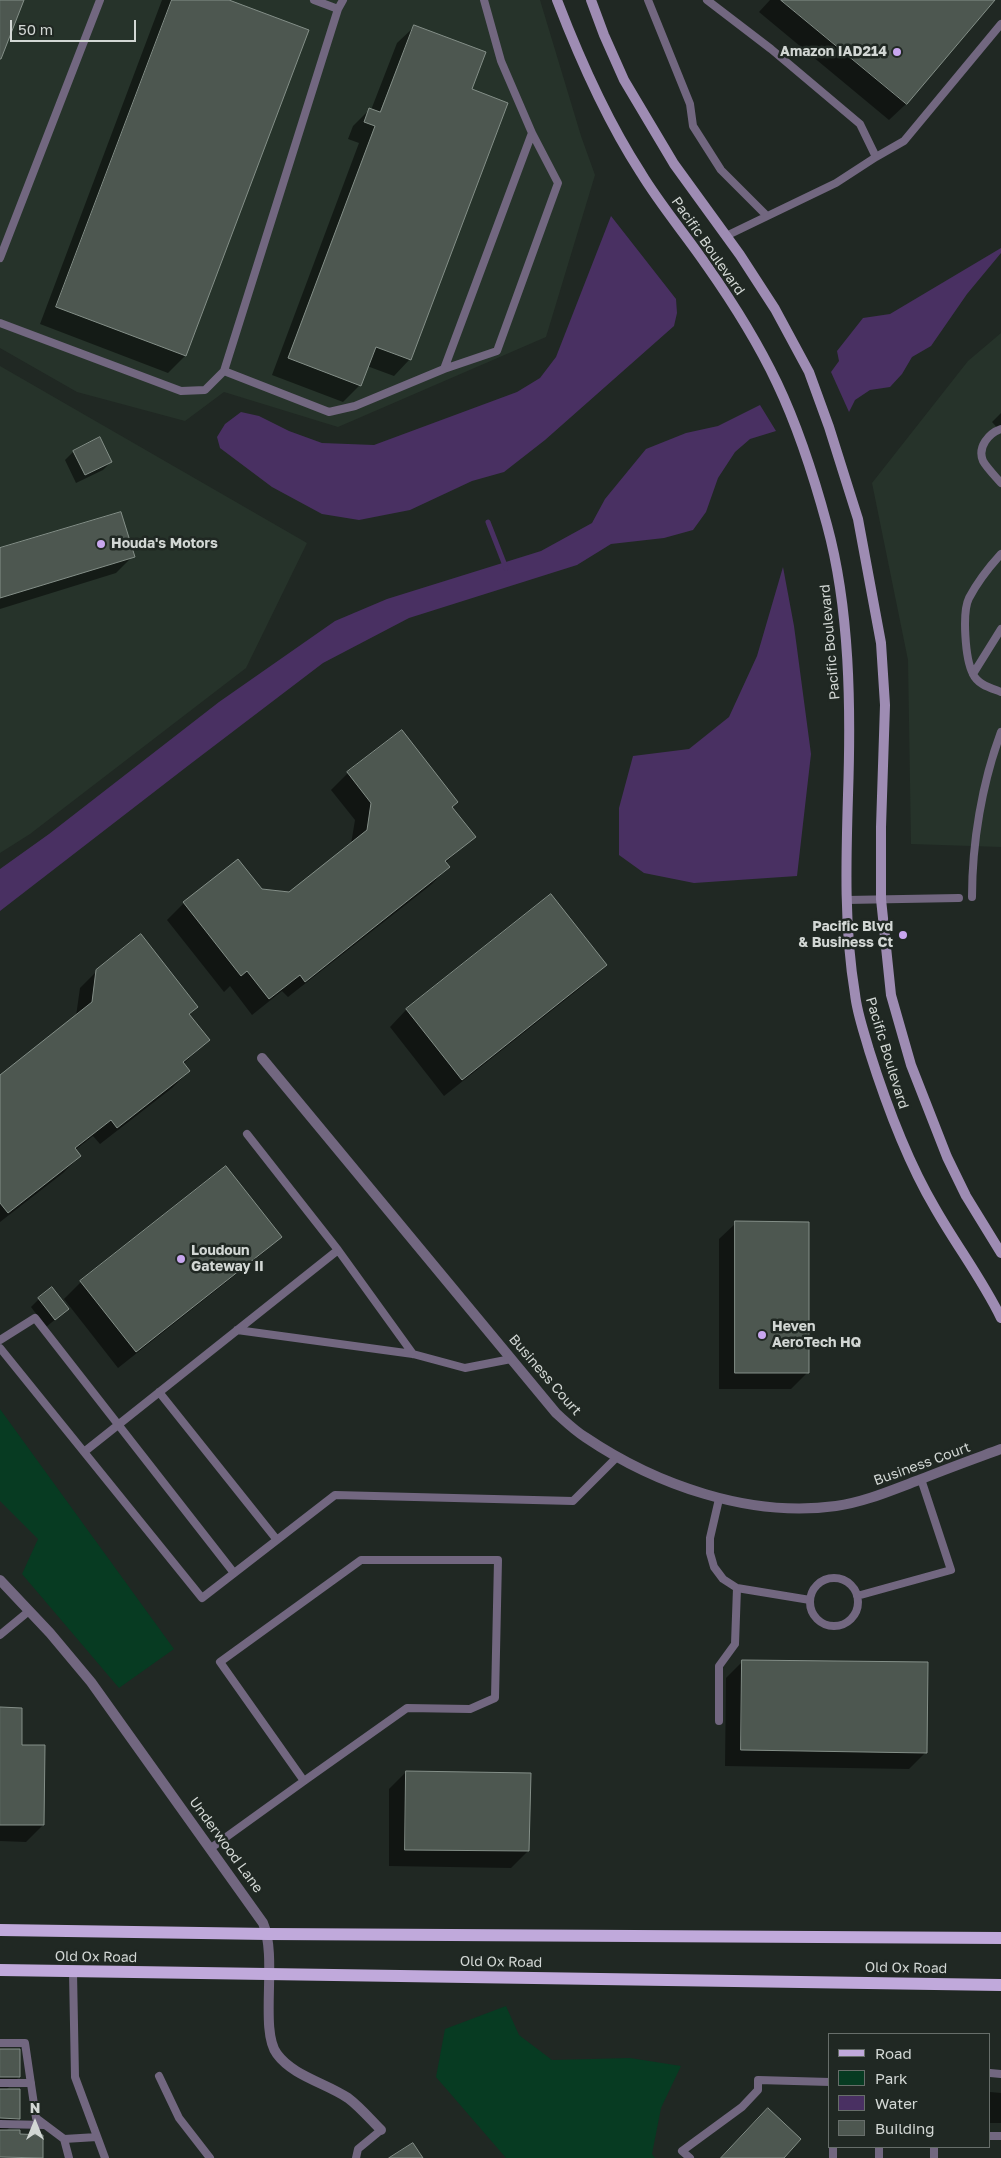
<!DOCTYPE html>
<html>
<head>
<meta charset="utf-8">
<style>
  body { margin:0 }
  #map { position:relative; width:1001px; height:2158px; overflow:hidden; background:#202823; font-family:"Golos Text",sans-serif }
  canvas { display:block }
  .legend { position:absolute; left:828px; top:2033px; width:162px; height:115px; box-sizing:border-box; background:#202823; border:1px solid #676e6a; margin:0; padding:6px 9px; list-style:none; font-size:15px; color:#d2d7d4 }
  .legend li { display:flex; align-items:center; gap:10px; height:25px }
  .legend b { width:25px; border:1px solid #676e6a }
  .north { position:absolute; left:10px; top:2098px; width:50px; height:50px; -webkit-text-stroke:4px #202823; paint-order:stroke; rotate:0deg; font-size:14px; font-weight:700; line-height:20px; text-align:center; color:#d2d7d4 }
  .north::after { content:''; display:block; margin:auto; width:18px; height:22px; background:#d2d7d4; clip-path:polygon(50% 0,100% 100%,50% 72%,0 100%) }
  .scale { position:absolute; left:10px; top:20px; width:126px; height:22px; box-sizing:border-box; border:2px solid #d2d7d4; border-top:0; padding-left:6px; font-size:15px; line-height:18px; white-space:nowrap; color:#d2d7d4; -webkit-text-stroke:4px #202823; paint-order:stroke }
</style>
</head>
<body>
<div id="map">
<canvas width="1001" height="2158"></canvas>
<ul class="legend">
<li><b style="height:6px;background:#c0a9db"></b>Road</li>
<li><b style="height:14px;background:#073b22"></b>Park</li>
<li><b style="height:14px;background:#493062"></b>Water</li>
<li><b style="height:14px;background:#4d5750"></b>Building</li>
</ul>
<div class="north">N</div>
<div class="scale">50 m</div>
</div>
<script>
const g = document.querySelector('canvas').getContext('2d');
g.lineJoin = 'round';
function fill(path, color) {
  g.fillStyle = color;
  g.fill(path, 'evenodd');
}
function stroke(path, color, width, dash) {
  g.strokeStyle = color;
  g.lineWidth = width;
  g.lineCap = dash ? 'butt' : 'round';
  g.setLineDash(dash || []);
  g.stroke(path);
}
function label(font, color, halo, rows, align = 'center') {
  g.font = font + ' "Golos Text",sans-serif';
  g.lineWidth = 5;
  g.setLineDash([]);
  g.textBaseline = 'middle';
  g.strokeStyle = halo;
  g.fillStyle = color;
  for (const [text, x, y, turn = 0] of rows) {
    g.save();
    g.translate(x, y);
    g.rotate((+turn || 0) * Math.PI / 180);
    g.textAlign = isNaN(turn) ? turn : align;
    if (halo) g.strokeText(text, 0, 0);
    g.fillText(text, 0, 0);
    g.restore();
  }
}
fill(new Path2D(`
  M 0,0 L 540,0 L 581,136 L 595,175 L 546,337 L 338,427 L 224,392 L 185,421 L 77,392 L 0,348 Z
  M 1001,333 L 1001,847 L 911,844 L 908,660 L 872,483 L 968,361 Z
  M 0,366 L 307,543 L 246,668 L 30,834 L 0,853 Z`), '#26332a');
fill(new Path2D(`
  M 0,1409 L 174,1649 L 119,1688 L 22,1574 L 38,1539 L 0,1501 Z
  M 506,2006 L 519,2035 L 552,2060 L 630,2058 L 681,2066 L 661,2108 L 652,2154 L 655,2158 L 506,2158 L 436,2077 L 445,2029 Z`), '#073b22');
fill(new Path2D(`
  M 611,216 L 676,299 L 677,313 L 674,326 L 545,440 L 504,472 L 472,481 L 410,510 L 359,520 L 322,514 L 272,487 L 220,448 L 217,437 L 225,424 L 241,412 L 259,416 L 289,431 L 322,443 L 374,445 L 517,392 L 540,378 L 556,357 Z
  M 1001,248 L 1001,253 L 967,294 L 931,346 L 912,357 L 902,374 L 890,387 L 870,390 L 855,400 L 849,412 L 831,372 L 839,361 L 837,351 L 863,318 L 890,314 Z
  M 760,405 L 776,431 L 750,439 L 735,452 L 718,478 L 706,512 L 693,530 L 664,538 L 611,544 L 577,565 L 409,618 L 323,663 L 189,765 L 0,911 L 0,869 L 49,834 L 219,702 L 335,621 L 387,599 L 541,551 L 592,523 L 605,499 L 646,449 L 686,433 L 718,426 Z
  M 783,567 L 794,626 L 811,754 L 797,876 L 694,883 L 644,873 L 619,855 L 619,808 L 633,756 L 689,749 L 729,717 L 757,656 Z`), '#493062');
fill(new Path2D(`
  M 162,0 L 225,0 L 307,31 L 185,356 L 168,373 L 40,324 Z
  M 770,0 L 993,0 L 906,104 L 889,120 L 759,12 Z
  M 414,27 L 410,359 L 394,376 L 367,366 L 360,385 L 343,402 L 272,375 L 359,143 L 348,139 L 353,126 L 369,110 L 371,110 L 397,43 Z
  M 1001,413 L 1001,432 L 992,422 Z
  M 73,452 L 111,462 L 103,470 L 76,483 L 65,460 Z
  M 0,550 L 133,556 L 116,573 L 0,609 Z
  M 401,731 L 451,808 L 474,837 L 445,863 L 448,867 L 432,884 L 288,997 L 282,991 L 252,1015 L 230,986 L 224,992 L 167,920 L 184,903 L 261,890 L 289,893 L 351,844 L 355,820 L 331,790 L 348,773 Z
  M 551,896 L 606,965 L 589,981 L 444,1096 L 390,1027 L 406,1010 Z
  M 97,971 L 196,1007 L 188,1015 L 209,1040 L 183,1064 L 189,1071 L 172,1088 L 100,1144 L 93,1136 L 75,1150 L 80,1156 L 63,1173 L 0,1222 L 0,1076 L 76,1016 L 80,988 Z
  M 225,1168 L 280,1237 L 263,1253 L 118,1368 L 64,1299 L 81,1282 Z
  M 736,1223 L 808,1372 L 791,1389 L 719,1389 L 719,1239 Z
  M 39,1299 L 68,1309 L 46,1327 L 31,1307 Z
  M 743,1661 L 926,1752 L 909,1769 L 725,1766 L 726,1678 Z
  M 0,1709 L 43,1825 L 26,1842 L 0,1841 Z
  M 406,1772 L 528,1851 L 511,1868 L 389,1866 L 389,1789 Z
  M 0,2049 L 19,2077 L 6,2090 L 19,2118 L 6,2131 L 18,2136 L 42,2136 L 41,2158 L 0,2158 Z
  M 990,2092 L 1001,2093 L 1001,2123 L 990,2123 Z`), '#0007');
stroke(new Path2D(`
  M 488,522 L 506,568`), '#493062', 5);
const building = new Path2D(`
  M 0,0 L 24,0 L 1,59 L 0,59 Z
  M 172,0 L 229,0 L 309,30 L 186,356 L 56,307 Z
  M 781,0 L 995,0 L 907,104 Z
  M 414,25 L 486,52 L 472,89 L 508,103 L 411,360 L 376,347 L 361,386 L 288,358 L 375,126 L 364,122 L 369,108 L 380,112 Z
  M 100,437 L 112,462 L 85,475 L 73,451 Z
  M 121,512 L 135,557 L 0,598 L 0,548 Z
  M 402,730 L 458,802 L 452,807 L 476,837 L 445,861 L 450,867 L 305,982 L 300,975 L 269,999 L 247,971 L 241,976 L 183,902 L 238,859 L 262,889 L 289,892 L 367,830 L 371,803 L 347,772 Z
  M 551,894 L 607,965 L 462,1080 L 406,1009 Z
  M 141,934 L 198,1007 L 189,1014 L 210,1040 L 183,1062 L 190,1071 L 117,1128 L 111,1120 L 75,1148 L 81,1156 L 8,1213 L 0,1203 L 0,1075 L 92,1002 L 96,970 Z
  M 226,1166 L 282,1237 L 136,1352 L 80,1281 Z
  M 735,1221 L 809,1222 L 809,1373 L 735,1373 Z
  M 52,1287 L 69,1309 L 55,1320 L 38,1298 Z
  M 742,1660 L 928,1662 L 927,1753 L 741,1750 Z
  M 0,1707 L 22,1708 L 22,1745 L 45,1745 L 44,1825 L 0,1825 Z
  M 406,1771 L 531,1773 L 529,1851 L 405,1850 Z
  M 0,2049 L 20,2049 L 20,2077 L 0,2077 Z
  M 0,2089 L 20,2089 L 20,2119 L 0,2118 Z
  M 768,2108 L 801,2139 L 784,2158 L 721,2158 Z
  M 0,2130 L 20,2130 L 20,2134 L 43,2135 L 43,2158 L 0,2157 Z
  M 413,2143 L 423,2158 L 389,2158 Z`);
fill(building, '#4d5750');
stroke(building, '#848f88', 1);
stroke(new Path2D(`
  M 314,0 L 338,9
  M 648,0 L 690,104 L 693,126 L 721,170 L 767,216
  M 707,0 L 771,49 L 860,124 L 876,157 L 836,183 L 726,236
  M 876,157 L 904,141 L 1001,24
  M 0,258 L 100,0
  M 0,323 L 181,391 L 205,390 L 224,371 L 338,9 L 343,0
  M 444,369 L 497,351 L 558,183 L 532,133
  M 224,371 L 329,412 L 355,406 L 444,369 L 532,133 L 501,61 L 484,0
  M 1001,429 C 989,433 977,447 983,461 C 987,468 995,476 1001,483
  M 1001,554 C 990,566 977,583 969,598 C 962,612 965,659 973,674 C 978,685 991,688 1001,692
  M 973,674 L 1001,629
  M 972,897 C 972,843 982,783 1001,732
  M 846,900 L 959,898
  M 247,1134 L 338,1250 L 413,1354
  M 237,1330 L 413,1354 L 465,1368 L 511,1359
  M 0,1340 L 35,1318 L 234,1573
  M 0,1348 L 202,1598 L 335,1495 L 573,1501 L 617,1457
  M 159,1392 L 277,1540
  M 84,1452 L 338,1250
  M 719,1499 L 710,1538 L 710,1553 L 714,1567 L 723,1579 L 737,1588 L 810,1600
  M810 1602a24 24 0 1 1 48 0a24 24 0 1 1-48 0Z
  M 857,1596 L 951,1570 L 921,1479
  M 0,1635 L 29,1611
  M 719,1721 L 719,1666 L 735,1644 L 737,1588
  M 211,1848 L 304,1781 L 220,1662 L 361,1560 L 498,1560 L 495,1698 L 470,1709 L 407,1708 L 304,1781
  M 73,1972 L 75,2077 L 105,2158
  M 0,2043 L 25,2043 L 36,2118 L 64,2139 L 97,2137
  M 990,2073 L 1001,2074
  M 159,2076 L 179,2118 L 210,2158
  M 0,2083 L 31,2083
  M 0,2124 L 45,2125
  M 990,2136 L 1001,2136
  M 64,2139 L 69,2158
  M 356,2158 L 358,2149 L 381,2130
  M 690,2158 L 682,2151 L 742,2107 L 758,2090 L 758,2080 L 830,2082
  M 833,2158 L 833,2147
  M 879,2158 L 879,2147
  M 934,2158 L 934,2147`), '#726780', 8);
stroke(new Path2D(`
  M 262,1058 L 556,1413 C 565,1421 574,1430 585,1437 C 656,1485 750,1518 836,1506 C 865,1502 892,1490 919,1480 C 946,1469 974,1459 1001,1449
  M 0,1580 L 50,1633 L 91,1682 L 263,1923 C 278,1958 259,2030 277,2054 C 293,2076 326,2083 348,2098 C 360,2107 370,2119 381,2130`), '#726780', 10);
stroke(new Path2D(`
  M 557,0 C 580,60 606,119 641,173 C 661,206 686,235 707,266 C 733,303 758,343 777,383 C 798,427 814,477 827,525 C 850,609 851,708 848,795 C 846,861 844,928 855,994 C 857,1013 864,1032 869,1050 C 886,1104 906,1159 935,1208 C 956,1245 982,1279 1001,1318
  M 591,0 L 604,35 L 624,80 L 674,164 L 740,255 L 775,309 L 809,372 L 829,427 L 858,519 L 881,643 L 885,705 L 881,827 L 881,899 L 891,995 L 911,1065 L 947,1157 L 966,1196 L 1001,1253`), '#9e8cb3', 10);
stroke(new Path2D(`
  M 0,1930 L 268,1934 L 1001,1938
  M 0,1970 L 1001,1985`), '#c0a9db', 12);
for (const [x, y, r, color] of [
  [897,52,5,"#c8a6ef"],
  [101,544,5,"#c8a6ef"],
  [903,935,5,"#c8a6ef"],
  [181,1259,5,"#c8a6ef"],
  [762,1335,5,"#c8a6ef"]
]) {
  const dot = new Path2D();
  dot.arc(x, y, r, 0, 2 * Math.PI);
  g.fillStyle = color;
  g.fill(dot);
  stroke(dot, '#202823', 2);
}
label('bold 14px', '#d2d7d4', '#202823', [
  ["Amazon IAD214",887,52,"right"],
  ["Houda's Motors",111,544],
  ["Pacific Blvd",893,927,"right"],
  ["& Business Ct",893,943,"right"],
  ["Loudoun",191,1251],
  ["Gateway II",191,1267],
  ["Heven",772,1327],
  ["AeroTech HQ",772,1343]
], 'left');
label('14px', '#d2d7d4', '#202823', [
  ["Pacific Boulevard",708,246,55],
  ["Pacific Boulevard",830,642,-95],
  ["Pacific Boulevard",887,1053,73],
  ["Business Court",545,1375,49],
  ["Business Court",922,1464,-20],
  ["Underwood Lane",226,1845,54],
  ["Old Ox Road",96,1957,1],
  ["Old Ox Road",501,1962,1],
  ["Old Ox Road",906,1968,1]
]);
</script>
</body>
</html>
